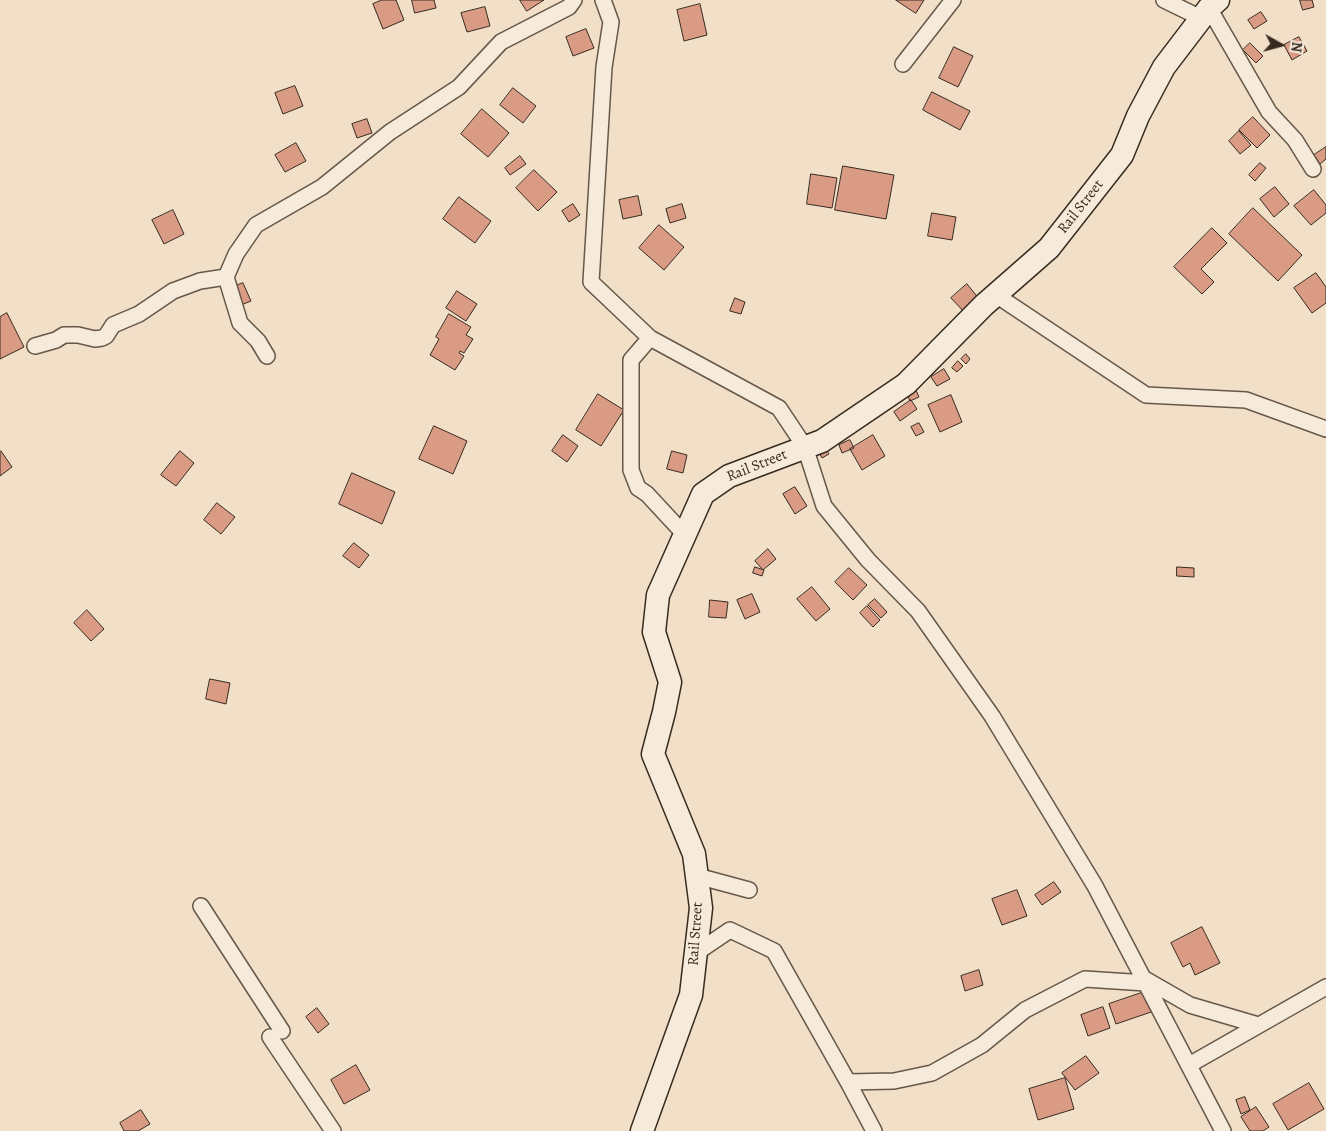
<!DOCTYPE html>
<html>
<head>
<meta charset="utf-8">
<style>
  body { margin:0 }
  #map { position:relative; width:1326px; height:1131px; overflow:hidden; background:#f1dfc7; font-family:Alegreya,serif }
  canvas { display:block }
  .north { position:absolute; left:1256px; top:20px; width:50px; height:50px; -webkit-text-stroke:4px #f6eadb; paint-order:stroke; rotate:97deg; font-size:14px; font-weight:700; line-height:20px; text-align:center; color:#372a1f }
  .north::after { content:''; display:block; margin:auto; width:18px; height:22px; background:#372a1f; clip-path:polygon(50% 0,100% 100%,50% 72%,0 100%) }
</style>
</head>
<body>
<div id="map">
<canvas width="1326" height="1131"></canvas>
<div class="north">N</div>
</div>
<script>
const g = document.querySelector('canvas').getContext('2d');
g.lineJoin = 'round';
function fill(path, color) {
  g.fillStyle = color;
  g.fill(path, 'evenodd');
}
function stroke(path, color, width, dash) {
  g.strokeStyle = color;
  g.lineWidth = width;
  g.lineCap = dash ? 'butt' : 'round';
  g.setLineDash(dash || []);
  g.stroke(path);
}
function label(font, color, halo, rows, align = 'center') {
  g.font = font + ' Alegreya,serif';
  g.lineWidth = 4;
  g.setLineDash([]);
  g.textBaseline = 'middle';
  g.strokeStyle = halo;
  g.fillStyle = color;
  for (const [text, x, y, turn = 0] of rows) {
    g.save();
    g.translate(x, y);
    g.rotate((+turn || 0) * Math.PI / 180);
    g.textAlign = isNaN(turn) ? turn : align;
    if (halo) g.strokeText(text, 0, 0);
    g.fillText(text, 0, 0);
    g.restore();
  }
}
const building = new Path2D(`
  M 382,0 L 396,0 L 404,20 L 383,29 L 373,4 Z
  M 412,0 L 434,0 L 436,8 L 415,13 Z
  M 520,0 L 544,0 L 527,11 Z
  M 896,0 L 924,0 L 916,13 Z
  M 1300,0 L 1312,0 L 1314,7 L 1303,10 Z
  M 700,4 L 707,35 L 684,41 L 677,10 Z
  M 485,7 L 490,26 L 467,32 L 461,13 Z
  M 1261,12 L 1267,21 L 1254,29 L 1248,20 Z
  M 586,29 L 594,48 L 573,56 L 566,37 Z
  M 1299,37 L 1307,51 L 1292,60 L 1284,45 Z
  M 1250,43 L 1263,56 L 1256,63 L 1243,50 Z
  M 954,47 L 973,56 L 958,87 L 939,78 Z
  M 295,86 L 303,106 L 283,114 L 275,93 Z
  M 513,88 L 536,106 L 523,123 L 500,105 Z
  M 932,92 L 970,111 L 960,130 L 923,110 Z
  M 482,109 L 509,133 L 488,157 L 461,134 Z
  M 1253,117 L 1270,135 L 1257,148 L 1239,130 Z
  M 367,119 L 372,133 L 357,138 L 352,124 Z
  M 1239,131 L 1251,145 L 1240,154 L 1229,141 Z
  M 296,143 L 306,161 L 285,172 L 275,155 Z
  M 1326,147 L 1326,159 L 1320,164 L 1314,155 Z
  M 520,156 L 526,164 L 510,175 L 505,168 Z
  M 1260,163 L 1266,168 L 1255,181 L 1249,175 Z
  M 843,166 L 894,175 L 886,219 L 835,210 Z
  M 534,170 L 557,192 L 538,211 L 516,188 Z
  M 811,174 L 837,178 L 832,208 L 807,204 Z
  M 1275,187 L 1289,204 L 1274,217 L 1260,199 Z
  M 1314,190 L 1326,205 L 1326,213 L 1311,225 L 1294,206 Z
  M 638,196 L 642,215 L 623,219 L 619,200 Z
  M 459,197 L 491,221 L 475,243 L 443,219 Z
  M 573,204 L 580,215 L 569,222 L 562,211 Z
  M 682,204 L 686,218 L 670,223 L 666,209 Z
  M 1253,208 L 1302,255 L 1278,281 L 1229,234 Z
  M 173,210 L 184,234 L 164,244 L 152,220 Z
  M 932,213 L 956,217 L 952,240 L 928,236 Z
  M 659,225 L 684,247 L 664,270 L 639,248 Z
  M 1212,228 L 1227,243 L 1201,269 L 1214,282 L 1202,294 L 1174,267 Z
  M 1316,273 L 1326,287 L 1326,303 L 1312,313 L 1294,288 Z
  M 243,283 L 251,301 L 241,305 L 233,287 Z
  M 967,284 L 980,300 L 965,313 L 951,298 Z
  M 457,291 L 477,304 L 466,321 L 446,308 Z
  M 735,298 L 745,302 L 741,314 L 730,311 Z
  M 7,313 L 24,347 L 0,359 L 0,317 Z
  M 449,314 L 471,327 L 466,335 L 473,339 L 464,353 L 460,351 L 459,353 L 464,356 L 455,370 L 430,355 L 439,339 L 436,337 Z
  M 966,354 L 970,359 L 966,364 L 961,359 Z
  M 958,361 L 963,366 L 957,372 L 952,368 Z
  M 944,369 L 950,379 L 937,386 L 931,377 Z
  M 915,388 L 919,397 L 910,401 L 906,392 Z
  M 598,394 L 624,410 L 601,446 L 576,430 Z
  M 951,395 L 962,422 L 940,432 L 928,405 Z
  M 911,400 L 917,409 L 900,421 L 894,412 Z
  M 919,423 L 924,432 L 916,436 L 911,427 Z
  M 434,426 L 467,441 L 453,474 L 419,459 Z
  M 563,435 L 578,446 L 567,462 L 552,451 Z
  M 873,435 L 885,456 L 862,470 L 850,449 Z
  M 850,440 L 854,448 L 842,453 L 839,445 Z
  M 826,449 L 829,454 L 822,458 L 819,453 Z
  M 1,451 L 12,467 L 0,476 L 0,452 Z
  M 180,451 L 194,463 L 176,486 L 161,475 Z
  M 672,451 L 687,455 L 683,473 L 667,469 Z
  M 352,473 L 395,492 L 382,524 L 339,504 Z
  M 795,487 L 807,506 L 795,514 L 783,494 Z
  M 217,503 L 235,517 L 221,534 L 204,520 Z
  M 354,543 L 369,555 L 359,568 L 343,556 Z
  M 768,549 L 776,559 L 763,570 L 755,561 Z
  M 755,567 L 764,570 L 762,576 L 753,573 Z
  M 1177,567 L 1194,568 L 1194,577 L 1177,576 Z
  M 849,568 L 867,585 L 853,600 L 835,582 Z
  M 812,587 L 830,609 L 816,621 L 797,599 Z
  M 752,594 L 760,612 L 745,619 L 737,600 Z
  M 875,599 L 887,612 L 881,618 L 868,605 Z
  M 710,600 L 728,602 L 726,618 L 709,617 Z
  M 867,606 L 880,620 L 873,627 L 860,613 Z
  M 87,610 L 104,629 L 91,641 L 74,623 Z
  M 210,679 L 230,683 L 226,704 L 206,699 Z
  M 1054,882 L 1061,892 L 1042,905 L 1035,895 Z
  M 1017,890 L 1027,916 L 1002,925 L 992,899 Z
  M 1202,927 L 1220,963 L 1195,975 L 1190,963 L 1183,967 L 1171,943 Z
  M 979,970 L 983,985 L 965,991 L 961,976 Z
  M 1150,990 L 1157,1010 L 1116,1024 L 1109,1004 Z
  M 1103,1007 L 1110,1028 L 1088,1036 L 1081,1015 Z
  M 317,1008 L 329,1024 L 318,1033 L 306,1017 Z
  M 1086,1056 L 1099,1073 L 1075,1090 L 1062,1073 Z
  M 356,1065 L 370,1090 L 344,1104 L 331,1080 Z
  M 1065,1078 L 1074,1109 L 1038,1120 L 1029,1089 Z
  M 1309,1083 L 1324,1109 L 1288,1130 L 1273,1104 Z
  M 1245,1097 L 1250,1110 L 1241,1114 L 1236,1100 Z
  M 1256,1107 L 1269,1127 L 1263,1131 L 1250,1131 L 1241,1117 Z
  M 141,1110 L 150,1124 L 138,1131 L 124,1131 L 120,1123 Z`);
fill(building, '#da9b85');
stroke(building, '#372a1f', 1);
const street = new Path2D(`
  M 603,0 L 611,22 L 604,67 L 591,282 L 650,338 L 779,408 L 805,447 L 824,506 L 868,560 L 918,611 L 992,716 L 1095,886 L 1223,1131
  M 1164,0 L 1201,18
  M 1209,8 L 1269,112 L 1295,140 L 1313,169
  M 903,64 L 953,0
  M 996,295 L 1146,395 L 1246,400 L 1326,429
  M 650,338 L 631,360 L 631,470 L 638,488 L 647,494 L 685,535
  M 35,346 L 56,340 L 64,335 L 78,335 L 95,339 L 102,338 L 106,336 L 113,325 L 139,314 L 173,291 L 200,281 L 226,277
  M 267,356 L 258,341 L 240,323 L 226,277 L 236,254 L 256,225 L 322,187 L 390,132 L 459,87 L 501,42 L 569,7 L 574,0
  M 697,876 L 749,890
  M 201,906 L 282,1031
  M 696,953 L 730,930 L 774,951 L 848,1082 L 894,1081 L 932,1073 L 982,1045 L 1025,1010 L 1085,979 L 1146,983
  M 1143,978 L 1190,1005 L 1258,1025
  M 270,1037 L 333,1131
  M 1189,1065 L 1326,987
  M 848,1082 L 874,1131`);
const secondary = new Path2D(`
  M 642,1131 L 691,995 L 701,908 L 694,854 L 653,754 L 664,712 L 670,682 L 654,632 L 658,595 L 703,494 L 729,476 L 822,441 L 906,384 L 984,305 L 1049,248 L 1122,155 L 1138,116 L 1164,67 L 1209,8 L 1218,0`);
stroke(street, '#665749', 18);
stroke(secondary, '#372a1f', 25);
stroke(street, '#f6eadb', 15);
stroke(secondary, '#f6eadb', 22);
label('15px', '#372a1f', '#f6eadb', [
  ["Rail Street",1081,207,-52],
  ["Rail Street",757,466,-22],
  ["Rail Street",696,934,-86]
]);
</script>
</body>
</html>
